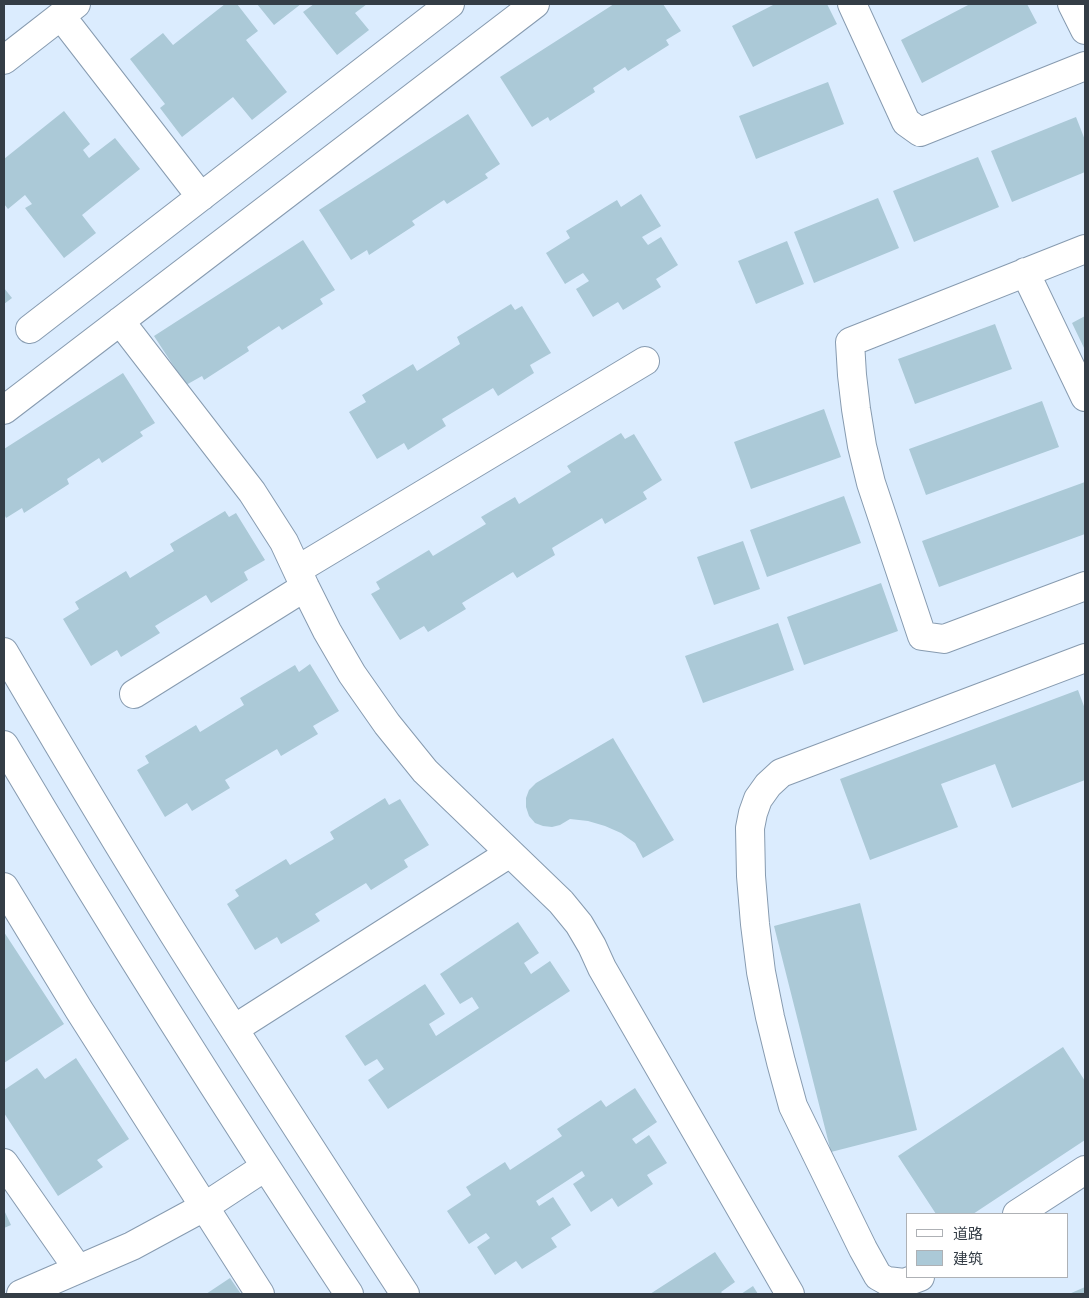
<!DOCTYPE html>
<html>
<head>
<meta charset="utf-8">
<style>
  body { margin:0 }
  #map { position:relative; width:1089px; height:1298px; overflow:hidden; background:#dbecfe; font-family:Signika,"Noto Sans SC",sans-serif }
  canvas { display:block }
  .frame { position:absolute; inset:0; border:5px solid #343d46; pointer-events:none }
  .legend { position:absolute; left:906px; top:1213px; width:162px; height:65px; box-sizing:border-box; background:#fff; border:1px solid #aeb1b5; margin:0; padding:6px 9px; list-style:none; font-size:15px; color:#343d46 }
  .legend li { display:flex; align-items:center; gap:10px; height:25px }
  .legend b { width:25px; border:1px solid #aeb1b5 }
</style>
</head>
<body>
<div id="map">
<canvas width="1089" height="1298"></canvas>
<div class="frame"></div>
<ul class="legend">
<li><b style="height:6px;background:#fff"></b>道路</li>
<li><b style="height:14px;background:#abc9d7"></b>建筑</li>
</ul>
</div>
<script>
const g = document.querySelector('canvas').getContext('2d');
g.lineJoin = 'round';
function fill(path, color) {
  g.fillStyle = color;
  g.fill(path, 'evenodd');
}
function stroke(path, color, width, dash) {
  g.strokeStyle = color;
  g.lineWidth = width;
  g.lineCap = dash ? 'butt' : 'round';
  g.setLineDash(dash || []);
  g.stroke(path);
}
fill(new Path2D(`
  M 225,4 L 237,4 L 258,31 L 246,40 L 287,92 L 252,120 L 233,97 L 182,137 L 160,108 L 165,104 L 130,59 L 163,33 L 173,45 Z
  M 257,4 L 301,4 L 274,25 Z
  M 314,4 L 367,4 L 355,13 L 369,30 L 337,55 L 303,12 Z
  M 614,4 L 663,4 L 681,31 L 666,40 L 669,45 L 628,71 L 625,67 L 593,88 L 595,92 L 550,121 L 548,117 L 532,127 L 500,77 Z
  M 775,4 L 827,4 L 837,24 L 753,67 L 732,26 Z
  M 970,4 L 1027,4 L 1037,23 L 922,83 L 901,40 Z
  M 828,82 L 844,124 L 756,159 L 739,116 Z
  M 64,111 L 90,144 L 83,150 L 89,158 L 115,138 L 140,169 L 82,215 L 96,233 L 64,258 L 25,208 L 32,204 L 25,195 L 8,209 L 4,204 L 4,159 Z
  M 468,114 L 500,164 L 485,174 L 488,178 L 447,204 L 444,200 L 412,221 L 415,225 L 369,255 L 367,250 L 351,260 L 319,210 Z
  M 1076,117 L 1085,140 L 1085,172 L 1012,202 L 991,151 Z
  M 978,157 L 999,207 L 914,242 L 893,191 Z
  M 641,194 L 661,226 L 642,237 L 648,245 L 661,237 L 678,265 L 656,279 L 661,287 L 623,310 L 618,302 L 593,317 L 576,289 L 589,281 L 583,273 L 565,284 L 546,253 L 570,238 L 566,231 L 617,200 L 621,207 Z
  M 878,198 L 899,248 L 814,283 L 794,232 Z
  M 303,240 L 335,290 L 320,299 L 323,304 L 282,330 L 279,326 L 247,347 L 249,351 L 204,380 L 202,376 L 186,385 L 154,336 Z
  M 787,241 L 804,284 L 756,304 L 738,261 Z
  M 4,288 L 12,298 L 4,304 Z
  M 511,304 L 515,310 L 522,306 L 551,353 L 530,365 L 534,373 L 498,396 L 493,388 L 442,419 L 446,426 L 408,450 L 404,443 L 377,459 L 349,412 L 366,402 L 362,395 L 413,364 L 417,371 L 460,344 L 457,337 Z
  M 1085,316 L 1085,350 L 1072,323 Z
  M 995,324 L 1012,369 L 915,404 L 898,359 Z
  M 123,373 L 155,423 L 140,432 L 143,436 L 102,463 L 99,458 L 67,479 L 69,484 L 24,513 L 22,508 L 6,518 L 4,514 L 4,449 Z
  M 1042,401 L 1059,447 L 926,495 L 909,449 Z
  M 824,409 L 841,457 L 751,489 L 734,442 Z
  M 621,433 L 625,439 L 634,434 L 662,480 L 643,492 L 647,499 L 605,524 L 602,518 L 552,548 L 555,555 L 517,578 L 513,572 L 462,603 L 466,609 L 428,632 L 424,626 L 400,640 L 371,594 L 380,589 L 376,582 L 429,550 L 433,556 L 486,524 L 481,517 L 515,497 L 519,504 L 571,472 L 567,466 Z
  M 1085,482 L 1085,534 L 939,587 L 922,541 Z
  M 844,496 L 861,543 L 767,577 L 750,530 Z
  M 225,511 L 229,517 L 236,513 L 265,560 L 244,572 L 248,580 L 211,603 L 206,595 L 155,626 L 160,633 L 121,657 L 117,650 L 91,666 L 63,619 L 79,609 L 75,602 L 126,571 L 130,578 L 174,551 L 170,544 Z
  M 743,541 L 760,589 L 714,605 L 697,557 Z
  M 881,583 L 898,631 L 804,665 L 787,617 Z
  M 778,623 L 794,670 L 703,703 L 685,656 Z
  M 310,664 L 339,711 L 313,726 L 318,734 L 281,756 L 277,749 L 225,780 L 230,788 L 192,811 L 187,803 L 165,817 L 137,770 L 149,763 L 145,756 L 196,725 L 200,732 L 244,705 L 240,698 L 295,665 L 299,672 Z
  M 1078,690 L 1085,709 L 1085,780 L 1012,808 L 995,764 L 941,784 L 958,827 L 870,860 L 840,779 Z
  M 613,738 L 674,840 L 643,858 L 635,843 L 621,833 L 605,826 L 588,821 L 570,819 L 560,825 L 552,827 L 543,826 L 535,823 L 529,816 L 526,807 L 526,798 L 529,790 L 536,783 Z
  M 385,798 L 389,805 L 400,799 L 429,845 L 404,860 L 408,867 L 371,890 L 366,883 L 315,914 L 320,921 L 281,944 L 277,937 L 255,950 L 227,904 L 239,896 L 235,890 L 286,859 L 290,865 L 334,839 L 330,832 Z
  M 860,903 L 917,1130 L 831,1152 L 774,926 Z
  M 518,922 L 539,953 L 524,963 L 531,974 L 550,961 L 570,991 L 388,1109 L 368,1080 L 384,1069 L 377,1059 L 365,1066 L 345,1036 L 425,984 L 445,1014 L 429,1024 L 436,1036 L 479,1008 L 472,997 L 460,1004 L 440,974 Z
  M 4,932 L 64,1024 L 4,1063 Z
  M 1063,1047 L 1085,1081 L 1085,1140 L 973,1214 L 936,1214 L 898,1156 Z
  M 76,1058 L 129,1139 L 97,1160 L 103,1167 L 58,1196 L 4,1113 L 4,1090 L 37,1068 L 45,1079 Z
  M 635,1088 L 657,1122 L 632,1139 L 636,1144 L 649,1135 L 667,1163 L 647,1175 L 653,1184 L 618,1207 L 612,1198 L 591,1212 L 573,1184 L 585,1176 L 582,1171 L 536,1201 L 539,1206 L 553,1197 L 571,1225 L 551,1238 L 557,1247 L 522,1269 L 516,1261 L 495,1275 L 477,1247 L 490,1238 L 486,1233 L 469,1244 L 447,1211 L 471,1195 L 466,1187 L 505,1162 L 510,1170 L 562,1136 L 557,1129 L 601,1100 L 606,1107 Z
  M 4,1210 L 11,1225 L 4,1228 Z
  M 715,1252 L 735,1282 L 721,1292 L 723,1294 L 650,1294 Z
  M 230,1278 L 241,1294 L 206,1294 Z
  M 753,1286 L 758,1294 L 741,1294 Z
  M 1085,1287 L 1085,1294 L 1069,1294 Z`), '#abc9d7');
const minor = new Path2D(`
  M 852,4 L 906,122 L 920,132 L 1085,66
  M 1072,4 L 1085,30
  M 61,16 L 201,197
  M 4,60 L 76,4
  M 1085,249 L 850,342 L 852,375 L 856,409 L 862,446 L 871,483 L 922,636 L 944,639 L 1085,586
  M 1025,272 L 1085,397
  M 120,321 L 252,492 L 284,542 L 305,587 L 327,631 L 352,674 L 387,724 L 425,771 L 561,902 L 579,924 L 592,946 L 602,968 L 790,1294
  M 30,329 L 450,4
  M 4,410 L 535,4
  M 297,570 L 645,361
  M 4,652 C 59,746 115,840 173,933 C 249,1054 327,1174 405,1294
  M 134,694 L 305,587
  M 4,745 C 114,931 230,1114 349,1294
  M 4,887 L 79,1010 L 260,1294
  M 234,1029 L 510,853
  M 4,1163 L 78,1269
  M 1017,1214 L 1085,1170
  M 920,1277 L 904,1283 L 887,1281 L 878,1276 L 863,1249 L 793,1106 L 781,1062 L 770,1017 L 761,972 L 755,924 L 751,876 L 750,828 L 753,813 L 758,799 L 768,785 L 781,773 L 1085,658
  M 21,1294 L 132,1246 L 204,1207 L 265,1167`);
stroke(minor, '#879bb0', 30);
stroke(minor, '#fff', 28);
</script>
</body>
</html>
